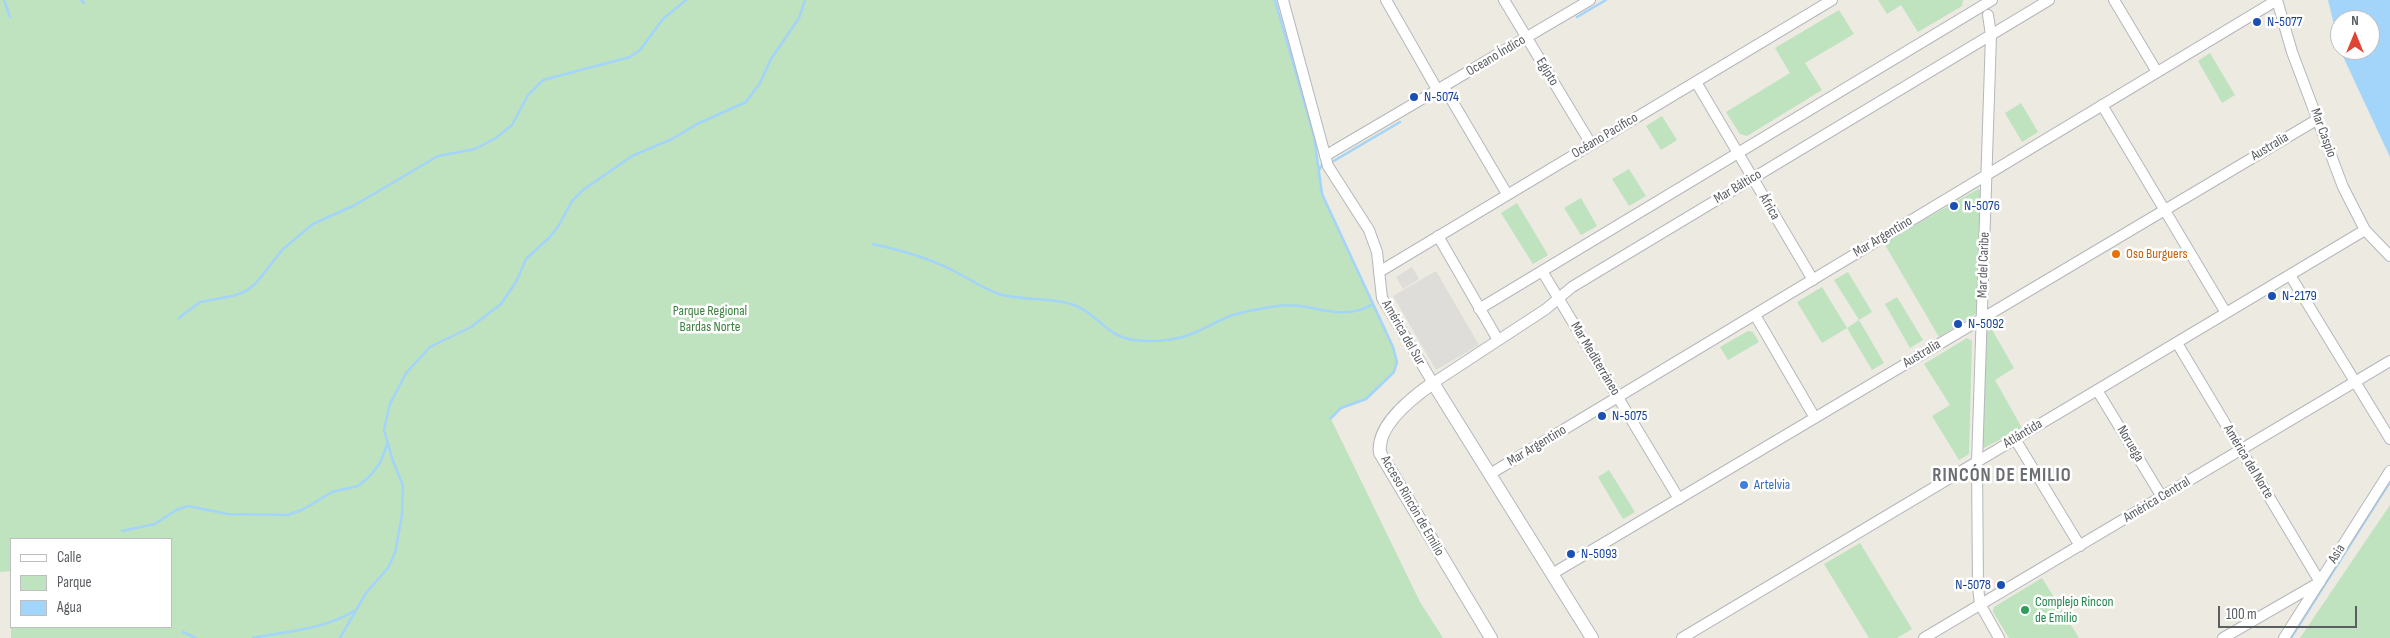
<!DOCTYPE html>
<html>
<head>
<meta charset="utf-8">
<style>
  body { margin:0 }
  #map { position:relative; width:2390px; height:638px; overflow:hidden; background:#eceae1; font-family:"Sofia Sans Condensed",sans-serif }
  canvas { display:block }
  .legend { position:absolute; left:10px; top:538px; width:162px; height:90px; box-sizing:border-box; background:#fff; border:1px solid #bdbec0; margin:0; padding:6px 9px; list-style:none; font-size:15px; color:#5a5d61 }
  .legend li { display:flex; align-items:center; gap:10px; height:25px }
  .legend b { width:25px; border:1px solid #bdbec0 }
  .north { position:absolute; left:2330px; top:10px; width:50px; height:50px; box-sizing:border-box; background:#fff; border:1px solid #bdbec0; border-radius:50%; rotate:0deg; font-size:14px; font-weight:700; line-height:20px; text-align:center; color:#5a5d61 }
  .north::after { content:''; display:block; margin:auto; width:18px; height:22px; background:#df4334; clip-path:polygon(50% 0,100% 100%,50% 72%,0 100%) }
  .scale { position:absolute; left:2218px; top:606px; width:139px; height:22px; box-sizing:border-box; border:2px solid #5a5d61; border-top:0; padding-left:6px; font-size:15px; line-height:18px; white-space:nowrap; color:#5a5d61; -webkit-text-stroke:4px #fff; paint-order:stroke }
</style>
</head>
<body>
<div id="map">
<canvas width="2390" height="638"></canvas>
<ul class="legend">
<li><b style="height:6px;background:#fff"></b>Calle</li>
<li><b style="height:14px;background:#bfe2bf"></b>Parque</li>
<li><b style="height:14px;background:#a3d4fa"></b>Agua</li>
</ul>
<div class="north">N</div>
<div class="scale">100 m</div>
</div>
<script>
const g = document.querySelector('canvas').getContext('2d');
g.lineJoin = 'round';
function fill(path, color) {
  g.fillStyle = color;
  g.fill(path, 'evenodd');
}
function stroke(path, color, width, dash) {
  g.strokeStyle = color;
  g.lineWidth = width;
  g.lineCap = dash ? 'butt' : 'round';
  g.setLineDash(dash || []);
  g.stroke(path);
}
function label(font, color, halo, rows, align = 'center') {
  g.font = font + ' "Sofia Sans Condensed",sans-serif';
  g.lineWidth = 5;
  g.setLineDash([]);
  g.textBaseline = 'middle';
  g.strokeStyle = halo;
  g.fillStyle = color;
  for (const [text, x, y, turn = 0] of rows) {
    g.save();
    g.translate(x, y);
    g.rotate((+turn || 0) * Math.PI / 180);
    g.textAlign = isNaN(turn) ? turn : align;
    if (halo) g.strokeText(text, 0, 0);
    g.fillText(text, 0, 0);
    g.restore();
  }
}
fill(new Path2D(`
  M 1412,267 L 1419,279 L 1403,289 L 1396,277 Z
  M 1436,271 L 1479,345 L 1436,370 L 1393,296 Z`), '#dfddd9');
fill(new Path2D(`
  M 0,0 L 1275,0 L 1314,136 L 1322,194 L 1393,347 L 1397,362 L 1394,372 L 1366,399 L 1341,408 L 1331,419 L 1420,602 L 1443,638 L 11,638 L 11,624 L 11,627 L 171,627 L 171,539 L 11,539 L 11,571 L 0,572 Z
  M 1878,0 L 1963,0 L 1962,6 L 1918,32 L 1901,5 L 1887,14 Z
  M 1839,10 L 1854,34 L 1805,63 L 1822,90 L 1747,136 L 1740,134 L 1726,112 L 1790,73 L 1775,48 Z
  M 2210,53 L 2235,95 L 2222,103 L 2198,61 Z
  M 2021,103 L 2038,132 L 2022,142 L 2005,113 Z
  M 1662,116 L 1677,140 L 1661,150 L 1646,126 Z
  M 1629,169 L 1646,196 L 1629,206 L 1612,179 Z
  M 1978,189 L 1983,191 L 1977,313 L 1939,337 L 1884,243 Z
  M 1581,198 L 1597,226 L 1581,235 L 1564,208 Z
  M 1517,203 L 1548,255 L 1533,264 L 1501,213 Z
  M 1848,272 L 1872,312 L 1859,320 L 1884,363 L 1872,370 L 1847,328 L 1822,343 L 1797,302 L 1822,287 L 1847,328 L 1859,320 L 1834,280 Z
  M 1897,297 L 1923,340 L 1910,348 L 1885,304 Z
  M 1987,321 L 2014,368 L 1995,380 L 2022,428 L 1984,448 L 1982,445 Z
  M 1748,331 L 1753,332 L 1759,342 L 1728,360 L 1720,347 Z
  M 1967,338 L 1972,341 L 1969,454 L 1959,460 L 1932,416 L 1950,405 L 1924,364 Z
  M 1609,470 L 1635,512 L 1623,519 L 1598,477 Z
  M 2390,505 L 2390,638 L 2300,638 Z
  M 1860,543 L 1912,629 L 1897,638 L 1869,638 L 1824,564 Z
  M 2042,578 L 2079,638 L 2009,638 L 1993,612 L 1994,607 Z`), '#bfe2bf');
fill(new Path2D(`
  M 2328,0 L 2390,0 L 2390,157 L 2340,50 L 2370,50 L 2370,20 L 2340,20 L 2340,49 Z`), '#a3d4fa');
stroke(new Path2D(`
  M 4,0 L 10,17
  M 81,0 L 84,3
  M 1275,0 L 1314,136 L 1322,194 L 1393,347 L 1397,362 L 1394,372 L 1366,399 L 1341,408 L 1331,418
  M 1577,17 L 1606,0
  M 1332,162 L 1400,122
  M 1319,170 L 1322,165
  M 873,244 C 900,250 927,257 952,270 C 968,278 982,288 999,294 C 1022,301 1048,297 1071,304 C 1096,311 1107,338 1135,340 C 1152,342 1175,341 1191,334 C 1205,329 1218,320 1233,315 C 1247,311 1263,308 1277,306 C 1312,301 1340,324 1373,304
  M 179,318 L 200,302 L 233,296 L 246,291 L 256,283 L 283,249 L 313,224 L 355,205 L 438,156 L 475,149 L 496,138 L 512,125 L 528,95 L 543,80 L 630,57 L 640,50 L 663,19 L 686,0
  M 122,531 L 155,524 L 176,510 L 188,506 L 228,514 L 288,515 L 304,509 L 332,492 L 358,486 L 370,476 L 380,463 L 387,445
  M 183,632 L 196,638
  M 253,638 C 287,631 323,630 354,611
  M 340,638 L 366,593 L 388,568 L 395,553 L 402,515 L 403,486 L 393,461 L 384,430 L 390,404 L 406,373 L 430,347 L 471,327 L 501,304 L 516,282 L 526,259 L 550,237 L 559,225 L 572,201 L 583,190 L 632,156 L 672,139 L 697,124 L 746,102 L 760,83 L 771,59 L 799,18 L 805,0
  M 2291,638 L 2390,482`), '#a3d4fa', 2.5);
const minor = new Path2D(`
  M 1283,0 L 1328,166 L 1369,230 L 1377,252 L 1382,298 L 1433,383 L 1546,309 L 1572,287 L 2049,0
  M 1386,0 L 1438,91
  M 1504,0 L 1591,144
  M 2114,0 L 2157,72
  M 2277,0 L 2292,52 L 2343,187 L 2365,230 L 2390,256
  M 1988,15 L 1991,35 L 1977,462 L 1978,587 L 1980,604 L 1999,638
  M 1696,82 L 1813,280
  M 1444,87 L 1507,194
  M 2102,105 L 2226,313
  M 1325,156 L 1590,0
  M 1438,236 L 1498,340
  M 1542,271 L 1679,499
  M 1379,272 L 1832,0
  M 2290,275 L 2390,439
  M 1479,309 L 1992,0
  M 1755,315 L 1815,418
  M 2177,343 L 2320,582 L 2223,638
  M 2097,390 L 2162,497
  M 2015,439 L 2080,546
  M 1490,474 L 2277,0
  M 1552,574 L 2318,119
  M 1682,638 L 2365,230
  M 1924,638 L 2390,361
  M 2284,638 L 2390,471`);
const tertiary = new Path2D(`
  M 1491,638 L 1380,453 C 1376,425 1413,397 1433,383 L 1592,638`);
stroke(minor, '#b4b7bb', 12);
stroke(tertiary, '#b4b7bb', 14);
stroke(minor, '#fff', 10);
stroke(tertiary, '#fff', 12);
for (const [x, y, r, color] of [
  [2257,22,5,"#1a4fb4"],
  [1414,97,5,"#1a4fb4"],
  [1954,206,5,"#1a4fb4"],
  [2116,254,5,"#e8710a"],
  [2272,296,5,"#1a4fb4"],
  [1958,324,5,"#1a4fb4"],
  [1602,416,5,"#1a4fb4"],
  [1744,485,5,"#3f7fe0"],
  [1571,554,5,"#1a4fb4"],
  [2001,585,5,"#1a4fb4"],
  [2025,610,5,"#2e9e5b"]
]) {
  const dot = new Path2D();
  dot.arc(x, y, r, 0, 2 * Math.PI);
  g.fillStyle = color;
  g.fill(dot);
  stroke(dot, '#fff', 2);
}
label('14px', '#164399', '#fff', [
  ["N-5077",2267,22],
  ["N-5074",1424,97],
  ["N-5076",1964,206],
  ["N-2179",2282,296],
  ["N-5092",1968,324],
  ["N-5075",1612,416],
  ["N-5093",1581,554],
  ["N-5078",1991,585,"right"]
], 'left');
label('14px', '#5a5d61', '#fff', [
  ["Oceano Índico",1496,56,-31],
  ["Egipto",1547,72,59],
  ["Mar Caspio",2323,133,70],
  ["Océano Pacífico",1605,136,-31],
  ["Australia",2270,147,-31],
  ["Mar Báltico",1738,187,-31],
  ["África",1769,207,59],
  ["Mar Argentino",1883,237,-31],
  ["Mar del Caribe",1984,265,-88],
  ["América del Sur",1403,333,60],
  ["Australia",1922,354,-31],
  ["Mar Mediterráneo",1595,359,59],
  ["Atlántida",2023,434,-31],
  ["Noruega",2130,444,59],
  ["Mar Argentino",1537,446,-31],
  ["América del Norte",2248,462,59],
  ["América Central",2157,500,-31],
  ["Acceso Rincón de Emilio",1412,506,60],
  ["Asia",2337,554,-58]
]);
label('14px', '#c56008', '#fff', [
  ["Oso Burguers",2126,254]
], 'left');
label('14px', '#39813d', '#fff', [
  ["Parque Regional",710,311],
  ["Bardas Norte",710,327]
]);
label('14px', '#366cbe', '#fff', [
  ["Artelvia",1754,485]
], 'left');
label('14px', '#27864d', '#fff', [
  ["Complejo Rincon",2035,602],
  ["de Emilio",2035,618]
], 'left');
g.letterSpacing = '1px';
label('bold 19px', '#6b6f73', '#fff', [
  ["RINCÓN DE EMILIO",2002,476]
]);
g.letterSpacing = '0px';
</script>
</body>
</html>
